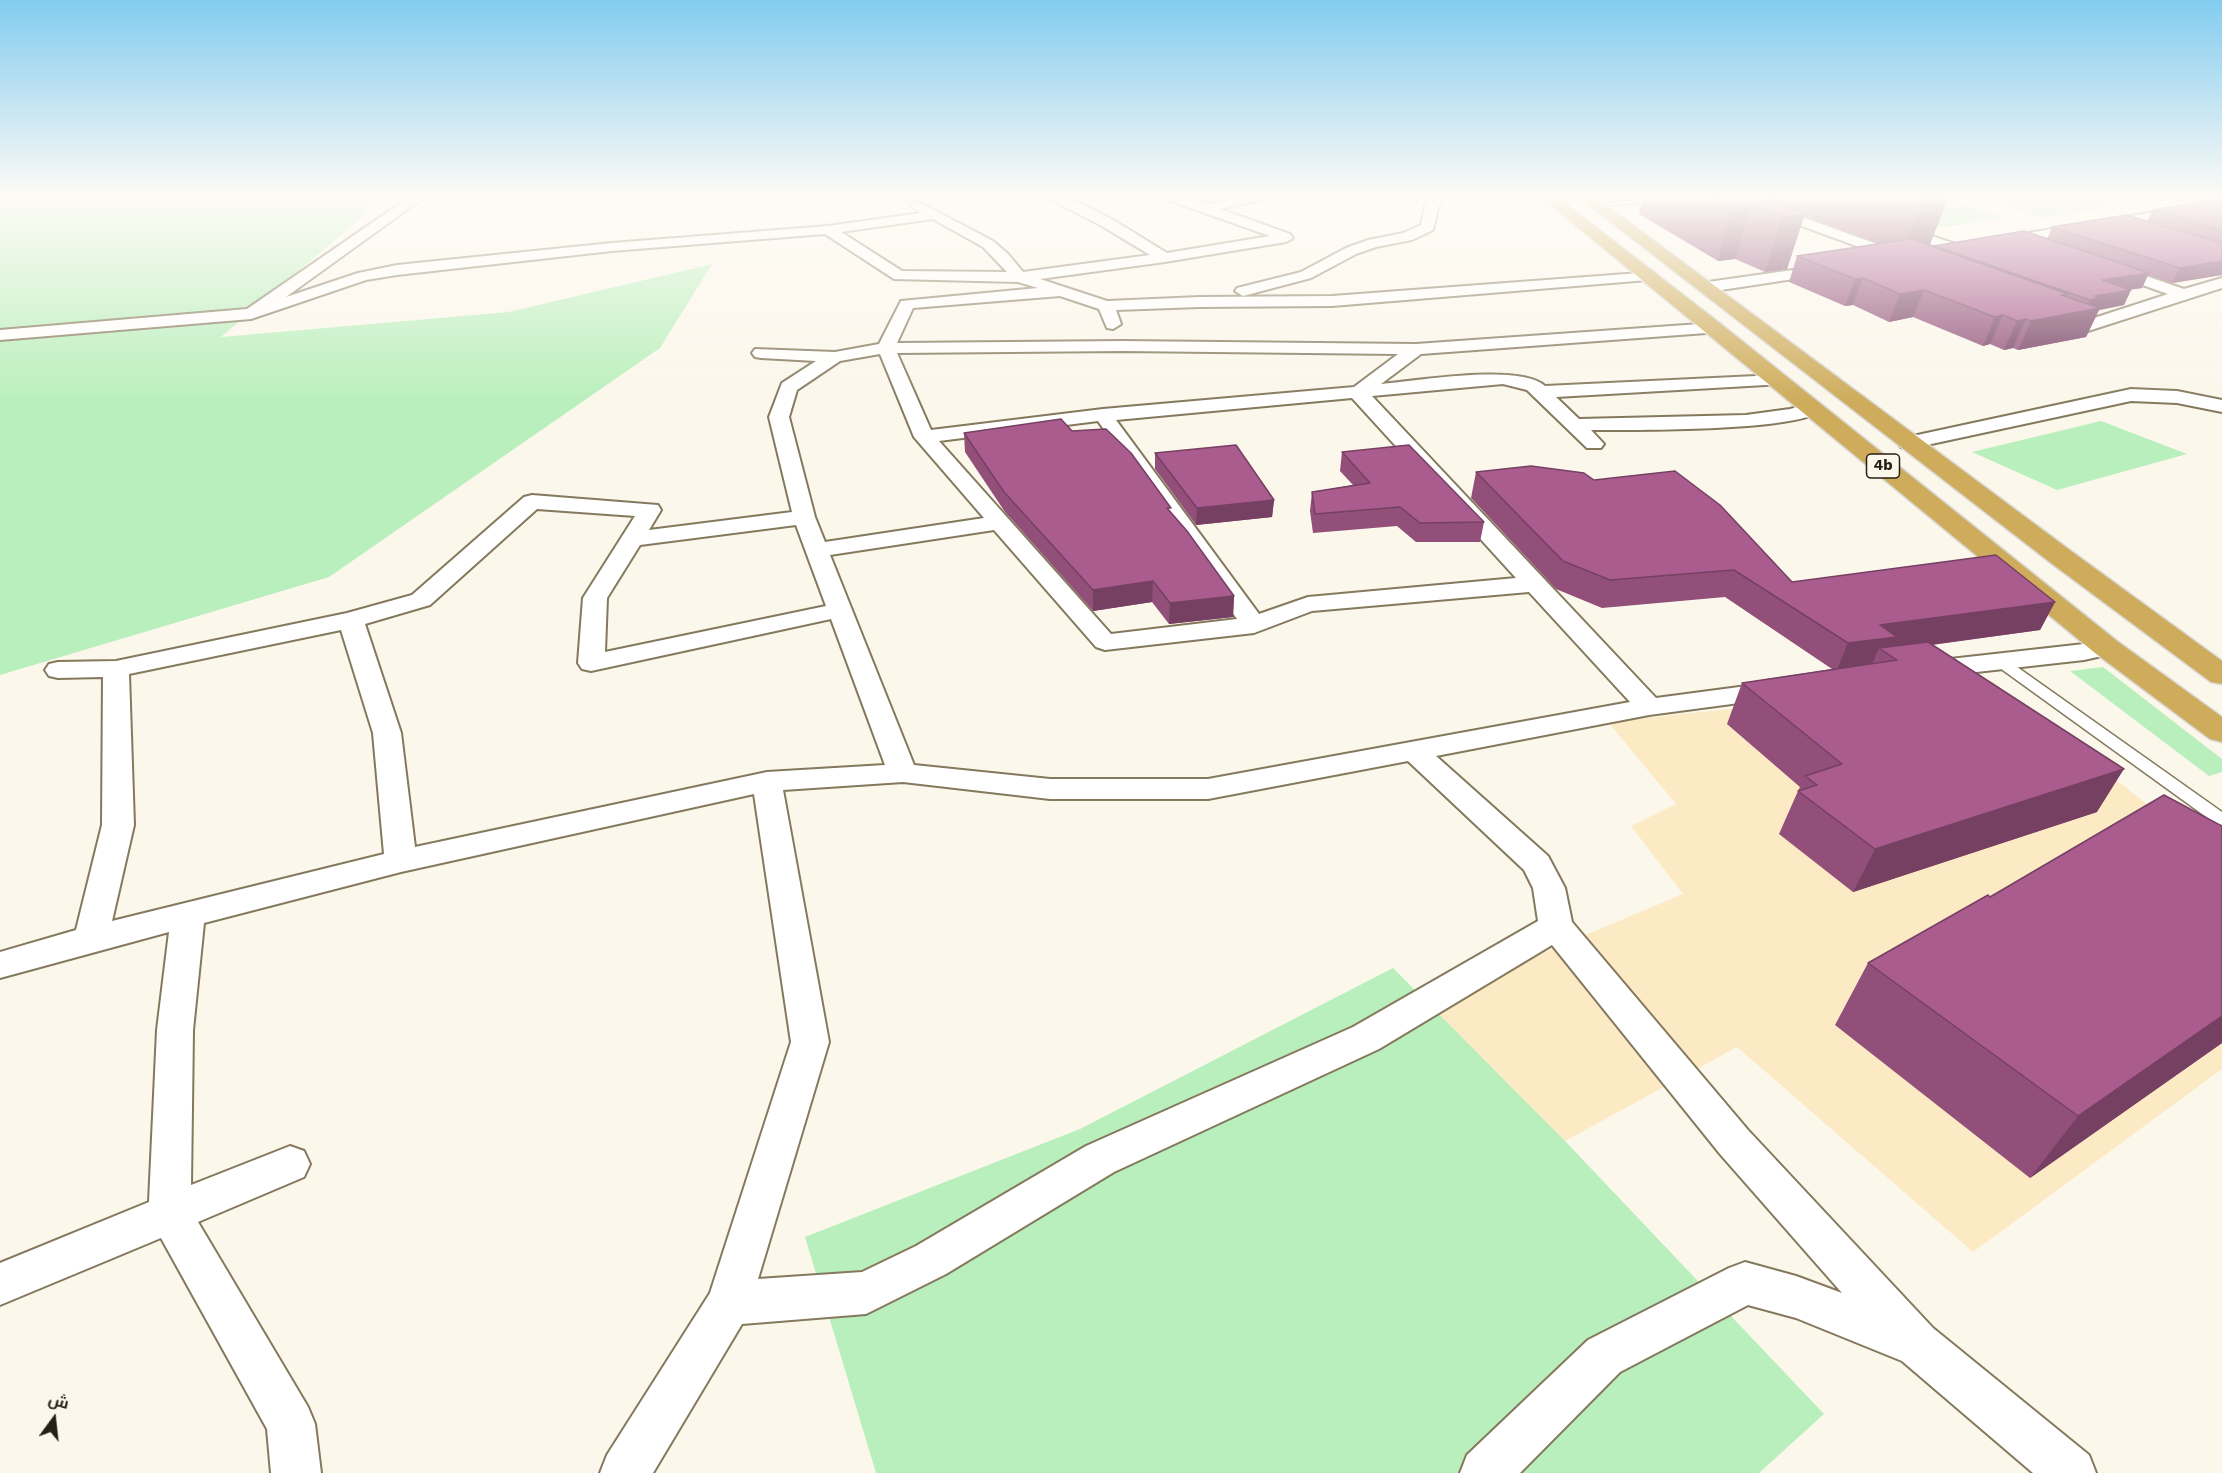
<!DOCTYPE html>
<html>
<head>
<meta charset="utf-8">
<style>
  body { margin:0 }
  #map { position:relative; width:2222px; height:1473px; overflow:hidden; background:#fcf7eb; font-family:"Work Sans",Cairo,sans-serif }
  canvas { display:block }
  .north { position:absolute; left:24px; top:1389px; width:60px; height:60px; -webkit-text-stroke:4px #fcf7eb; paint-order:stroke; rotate:15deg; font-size:16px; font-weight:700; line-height:24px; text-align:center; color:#252015 }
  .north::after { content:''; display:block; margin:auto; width:21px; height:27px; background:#252015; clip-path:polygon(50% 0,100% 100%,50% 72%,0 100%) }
</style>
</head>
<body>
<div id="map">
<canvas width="2222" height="1473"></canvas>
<div class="north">ش</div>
</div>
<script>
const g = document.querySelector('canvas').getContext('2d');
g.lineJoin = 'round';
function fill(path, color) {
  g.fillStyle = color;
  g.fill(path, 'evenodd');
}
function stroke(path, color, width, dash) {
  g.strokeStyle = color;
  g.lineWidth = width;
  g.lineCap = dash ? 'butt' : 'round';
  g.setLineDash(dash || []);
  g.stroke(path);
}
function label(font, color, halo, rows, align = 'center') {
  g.font = font + ' "Work Sans",sans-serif';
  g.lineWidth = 5;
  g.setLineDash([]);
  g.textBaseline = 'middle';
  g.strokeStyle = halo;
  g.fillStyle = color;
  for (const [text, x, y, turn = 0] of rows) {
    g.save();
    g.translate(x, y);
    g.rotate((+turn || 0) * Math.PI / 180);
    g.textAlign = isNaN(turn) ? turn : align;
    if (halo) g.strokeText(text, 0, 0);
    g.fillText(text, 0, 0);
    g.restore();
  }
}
fill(new Path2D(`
  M 1992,681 L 2222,864 L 2222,1069 L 1973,1252 L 1737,1047 L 1565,1141 L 1426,1002 L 1683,894 L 1631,826 L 1676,804 L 1608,722 Z`), '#fceac5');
fill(new Path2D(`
  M 0,196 L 390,196 L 377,204 L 221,337 L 509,312 L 712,264 L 660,348 L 329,577 L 0,675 Z
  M 1845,196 L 1935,196 L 2006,217 L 1946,227 Z
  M 1966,196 L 2184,196 L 2041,218 Z
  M 2101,421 L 2187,454 L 2057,490 L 1972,452 Z
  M 2103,667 L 2222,759 L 2222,772 L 2209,776 L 2070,671 Z
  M 1393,968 L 1565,1141 L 1824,1414 L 1759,1473 L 876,1473 L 805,1237 L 1080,1129 Z`), '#b9efbc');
const service = new Path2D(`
  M 1675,196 L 1700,196 L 1596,207 L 1593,205 Z
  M 1998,656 L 2003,657 L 2222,812 L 2222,825 L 2216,824 L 1993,663 L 1991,660 Z`);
const minor = new Path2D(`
  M 411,196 L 426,196 L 286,297 L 358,273 L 397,265 L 612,243 L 828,226 L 921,213 L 910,205 L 917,201 L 993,241 L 1008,254 L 1023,272 L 1150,255 L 1102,226 L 1044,196 C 1084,196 1133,233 1167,253 L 1270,236 L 1165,199 L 1164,196 L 1182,196 L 1207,205 L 1243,196 L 1265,196 L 1264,199 L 1220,209 L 1290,234 L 1293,238 L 1286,242 L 1165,262 L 1040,279 L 1107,301 L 1200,297 L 1332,296 L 1653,272 L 1656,275 L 1653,278 L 1648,280 L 1332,306 L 1200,307 L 1116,310 L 1121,324 L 1113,329 L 1107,328 L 1099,309 L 1060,296 L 913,308 L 897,343 L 1122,341 L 1416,344 L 1714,323 L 1720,324 L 1722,328 L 1720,332 L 1421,354 L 1381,384 C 1416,381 1520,363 1545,386 L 1777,375 L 1783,376 L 1786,380 L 1783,384 L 1556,397 L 1579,419 L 1746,415 L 1790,409 L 1812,403 L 1819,405 L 1822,409 C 1805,432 1626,430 1591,430 L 1604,444 L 1601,448 L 1587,448 L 1527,390 L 1503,384 L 1372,396 L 1656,698 L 1777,682 L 1787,684 L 1791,690 L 1787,696 L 1777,698 L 1649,715 L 1436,756 L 1548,856 L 1565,888 L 1572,922 L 1748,1130 L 1933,1328 L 2089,1455 L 2096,1473 L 2033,1473 L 1902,1361 L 1796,1318 L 1748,1305 L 1620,1372 L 1520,1473 L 1460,1473 L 1467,1455 L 1588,1340 L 1729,1268 L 1745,1262 L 1796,1276 L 1842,1293 L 1720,1154 L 1552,945 L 1379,1049 L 1114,1172 L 946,1274 L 866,1314 L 742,1324 L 653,1473 L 600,1473 L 607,1455 L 710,1293 L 791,1042 L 754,794 L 401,872 L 204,923 L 193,1030 L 191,1185 L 290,1146 L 304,1151 L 310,1164 L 304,1177 L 198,1222 L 308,1407 L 315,1424 L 321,1473 L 271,1473 L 267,1429 L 161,1238 L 0,1305 L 0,1263 L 149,1202 L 157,1030 L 169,932 L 0,978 L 0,952 L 76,930 L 102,825 L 103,677 L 58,678 L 49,676 L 45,670 L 49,664 L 58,662 L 116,661 L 347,613 L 412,595 L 524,497 L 532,495 L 658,505 L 661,510 L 649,530 L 792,512 L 769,417 L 782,383 L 816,361 L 761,358 L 755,357 L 752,353 L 755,349 L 835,352 L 879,344 L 901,301 L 1038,288 L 1018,282 L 894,279 L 825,234 L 612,251 L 397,275 L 366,280 L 251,319 L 0,340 L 0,330 L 247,309 ZM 933,219 L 983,247 L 1007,272 L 902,271 L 841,232 ZM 1122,351 L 1398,354 L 1354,387 L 1103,409 L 931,430 L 897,353 ZM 880,354 L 914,437 L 984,518 L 825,542 L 815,517 L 789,417 L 797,390 L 840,361 ZM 1352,398 L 1516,578 L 1308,597 L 1259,614 L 1116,420 ZM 1098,421 L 1237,619 L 1111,634 L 939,441 ZM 537,509 L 635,516 L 583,598 L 578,663 L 582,669 L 591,671 L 831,619 L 885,765 L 767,772 L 415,847 L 401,733 L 365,624 L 430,605 ZM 796,525 L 826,606 L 605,652 L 607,598 L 640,545 ZM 994,530 L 1096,647 L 1105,650 L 1254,633 L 1312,611 L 1529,592 L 1630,702 L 1208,779 L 1050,779 L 914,765 L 830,555 ZM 341,630 L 373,733 L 384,854 L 112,921 L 134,825 L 129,674 ZM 1408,761 L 1524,870 L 1533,888 L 1538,921 L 1353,1027 L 1086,1146 L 916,1246 L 862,1272 L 758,1279 L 829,1042 L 783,790 L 903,782 L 1050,799 L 1208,799 Z
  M 1432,196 L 1445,196 L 1439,205 L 1433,230 L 1412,240 L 1376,247 L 1356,254 L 1311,278 L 1243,296 L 1235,291 L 1237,288 L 1301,272 L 1346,248 L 1368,240 L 1403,233 L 1421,225 L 1425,205 Z
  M 2222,201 L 2222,209 L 1998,246 L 1991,242 L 1998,238 Z
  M 1766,204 L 1910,256 L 1912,259 L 1905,263 L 1900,262 L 1761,211 L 1759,208 Z
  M 1895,224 L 1962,246 L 1964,249 L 1957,253 L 1890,231 L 1888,228 Z
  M 2108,263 L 2184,289 L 2222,278 L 2222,288 L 2088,331 L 2050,317 L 2048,314 L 2056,309 L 2088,320 L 2168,294 L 2103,271 L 2100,268 Z
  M 1828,265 L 1833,267 L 1836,270 L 1833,273 L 1708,292 L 1700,287 L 1708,282 Z
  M 2131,389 L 2177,391 L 2222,400 L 2222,412 L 2177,403 L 2131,401 L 1908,449 L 1901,447 L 1898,443 L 1901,439 L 1908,437 Z
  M 2106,639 L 2115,641 L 2119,647 L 2115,653 L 2084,660 L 1923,678 L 1914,676 L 1910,670 L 1914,664 L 1923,662 L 2084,644 Z`);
const trunk = new Path2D(`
  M 1540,196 L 1556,196 L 1721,324 L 2117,641 L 2222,717 L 2222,742 L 2210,739 L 2095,653 Z
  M 1577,196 L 1594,196 L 2071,551 L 2222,661 L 2222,684 L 2211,682 L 2051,563 Z`);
stroke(service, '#85795d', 3);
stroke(minor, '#85795d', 4);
stroke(trunk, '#d8d7d5', 3);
fill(service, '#fff');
fill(minor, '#fff');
fill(trunk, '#ceac5b');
fill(new Path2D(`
  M 1637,196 L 1949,196 L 1929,246 L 1934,247 L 1934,246 L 2047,239 L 2052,227 L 2147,221 L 2153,210 L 2222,200 L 2222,275 L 2172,283 L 2148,275 L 2142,288 L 2131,289 L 2124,305 L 2099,310 L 2086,337 L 2018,350 L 2013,348 L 2004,350 L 1990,344 L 1983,346 L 1913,317 L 1889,322 L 1853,305 L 1845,306 L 1789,282 L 1797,256 L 1881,244 L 1804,216 L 1787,269 L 1765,272 L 1735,259 L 1718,261 L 1639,214 L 1643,197 L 1641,198 Z
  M 1072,431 L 1171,513 L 1234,596 L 1233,617 L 1169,624 L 1152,602 L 1093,611 L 1005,512 L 965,452 L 964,433 Z
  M 1342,452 L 1484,522 L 1480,542 L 1416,542 L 1397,526 L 1313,533 L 1310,511 L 1312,492 L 1353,485 L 1340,471 Z
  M 1155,453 L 1274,500 L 1272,517 L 1196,525 L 1155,469 Z
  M 1476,472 L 1594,480 L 1792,582 L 2055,602 L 2040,630 L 1932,645 L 2097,812 L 1853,892 L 1779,834 L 1798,791 L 1800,787 L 1727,724 L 1742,683 L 1832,669 L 1725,597 L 1602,608 L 1556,589 L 1471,498 Z
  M 1868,963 L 2222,1043 L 2030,1178 L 1835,1025 Z`), '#914f79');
fill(new Path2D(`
  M 1938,196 L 1949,196 L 1929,247 L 1903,252 L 1923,198 Z
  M 1751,205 L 1735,259 L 1718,261 L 1733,206 Z
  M 1805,214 L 1787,269 L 1765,272 L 1782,217 Z
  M 2222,261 L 2222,275 L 2172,283 L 2180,268 Z
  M 2149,273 L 2142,288 L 2095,295 L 2102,280 Z
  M 1863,278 L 1853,305 L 1845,306 L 1855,279 Z
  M 1924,290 L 1913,317 L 1889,322 L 1900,294 Z
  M 2131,290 L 2124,305 L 2099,310 L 2086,337 L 2018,350 L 2031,321 L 2061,295 L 2068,294 L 2058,316 L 2085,311 L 2090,300 L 2095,296 Z
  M 2003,315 L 1990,344 L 1983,346 L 1995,317 Z
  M 2026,319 L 2013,348 L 2004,350 L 2017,321 Z
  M 1274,500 L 1272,517 L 1196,525 L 1197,508 Z
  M 1153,581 L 1152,602 L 1093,611 L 1093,590 Z
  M 1234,596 L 1233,617 L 1169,624 L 1170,603 Z
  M 2055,602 L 2040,630 L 1891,650 L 1879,648 L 1871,667 L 1836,672 L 1848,643 L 1880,625 Z
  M 2124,769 L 2097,812 L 1853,892 L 1875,849 Z
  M 2222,1016 L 2222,1043 L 2030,1178 L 2078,1116 Z`), '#764063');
const building = new Path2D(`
  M 1713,196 L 1767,196 L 1805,214 L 1782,217 L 1751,205 L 1733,206 Z
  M 1916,196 L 1938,196 L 1923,198 Z
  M 2219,199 L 2222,200 L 2222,230 L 2153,210 Z
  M 2126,215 L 2222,243 L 2222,261 L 2180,268 L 2052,227 Z
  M 2024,231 L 2149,273 L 2102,280 L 2131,290 L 2095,296 L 2100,298 L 2090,300 L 1934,246 Z
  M 1911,239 L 2068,294 L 2061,295 L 2100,308 L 2031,321 L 2026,319 L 2017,321 L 2003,315 L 1995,317 L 1924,290 L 1900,294 L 1863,278 L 1855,279 L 1797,256 Z
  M 1061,419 L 1072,431 L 1106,429 L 1131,453 L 1171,508 L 1167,508 L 1187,531 L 1234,596 L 1170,603 L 1153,581 L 1093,590 L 1004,492 L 964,433 Z
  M 1236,445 L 1274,500 L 1197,508 L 1155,453 Z
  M 1409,445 L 1484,522 L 1420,523 L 1400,507 L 1315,514 L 1312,492 L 1370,483 L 1342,452 Z
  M 1531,466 L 1584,473 L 1594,480 L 1675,471 L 1720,505 L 1792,582 L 1996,555 L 2055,602 L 1880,625 L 1897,637 L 1848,643 L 1734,570 L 1610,580 L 1563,561 L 1476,472 Z
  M 1928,642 L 2124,769 L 1875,849 L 1798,791 L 1817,785 L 1805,776 L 1842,764 L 1742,683 L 1897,660 L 1879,648 Z
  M 2164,795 L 2222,826 L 2222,1016 L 2078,1116 L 1868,963 L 1988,895 L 1990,897 Z`);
fill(building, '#a95c8d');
stroke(building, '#764063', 1.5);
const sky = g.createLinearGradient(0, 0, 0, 402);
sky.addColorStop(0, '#83ccef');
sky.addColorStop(0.49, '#fefbf6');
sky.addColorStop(1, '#fefbf600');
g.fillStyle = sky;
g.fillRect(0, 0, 2222, 402);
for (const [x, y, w] of [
  [1883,466,33]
]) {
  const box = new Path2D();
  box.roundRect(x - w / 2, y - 12, w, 24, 4.5);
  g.fillStyle = '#fcf7eb';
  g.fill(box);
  stroke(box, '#252015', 1.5);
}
label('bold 15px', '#252015', null, [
  ["4b",1883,466]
]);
</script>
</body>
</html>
